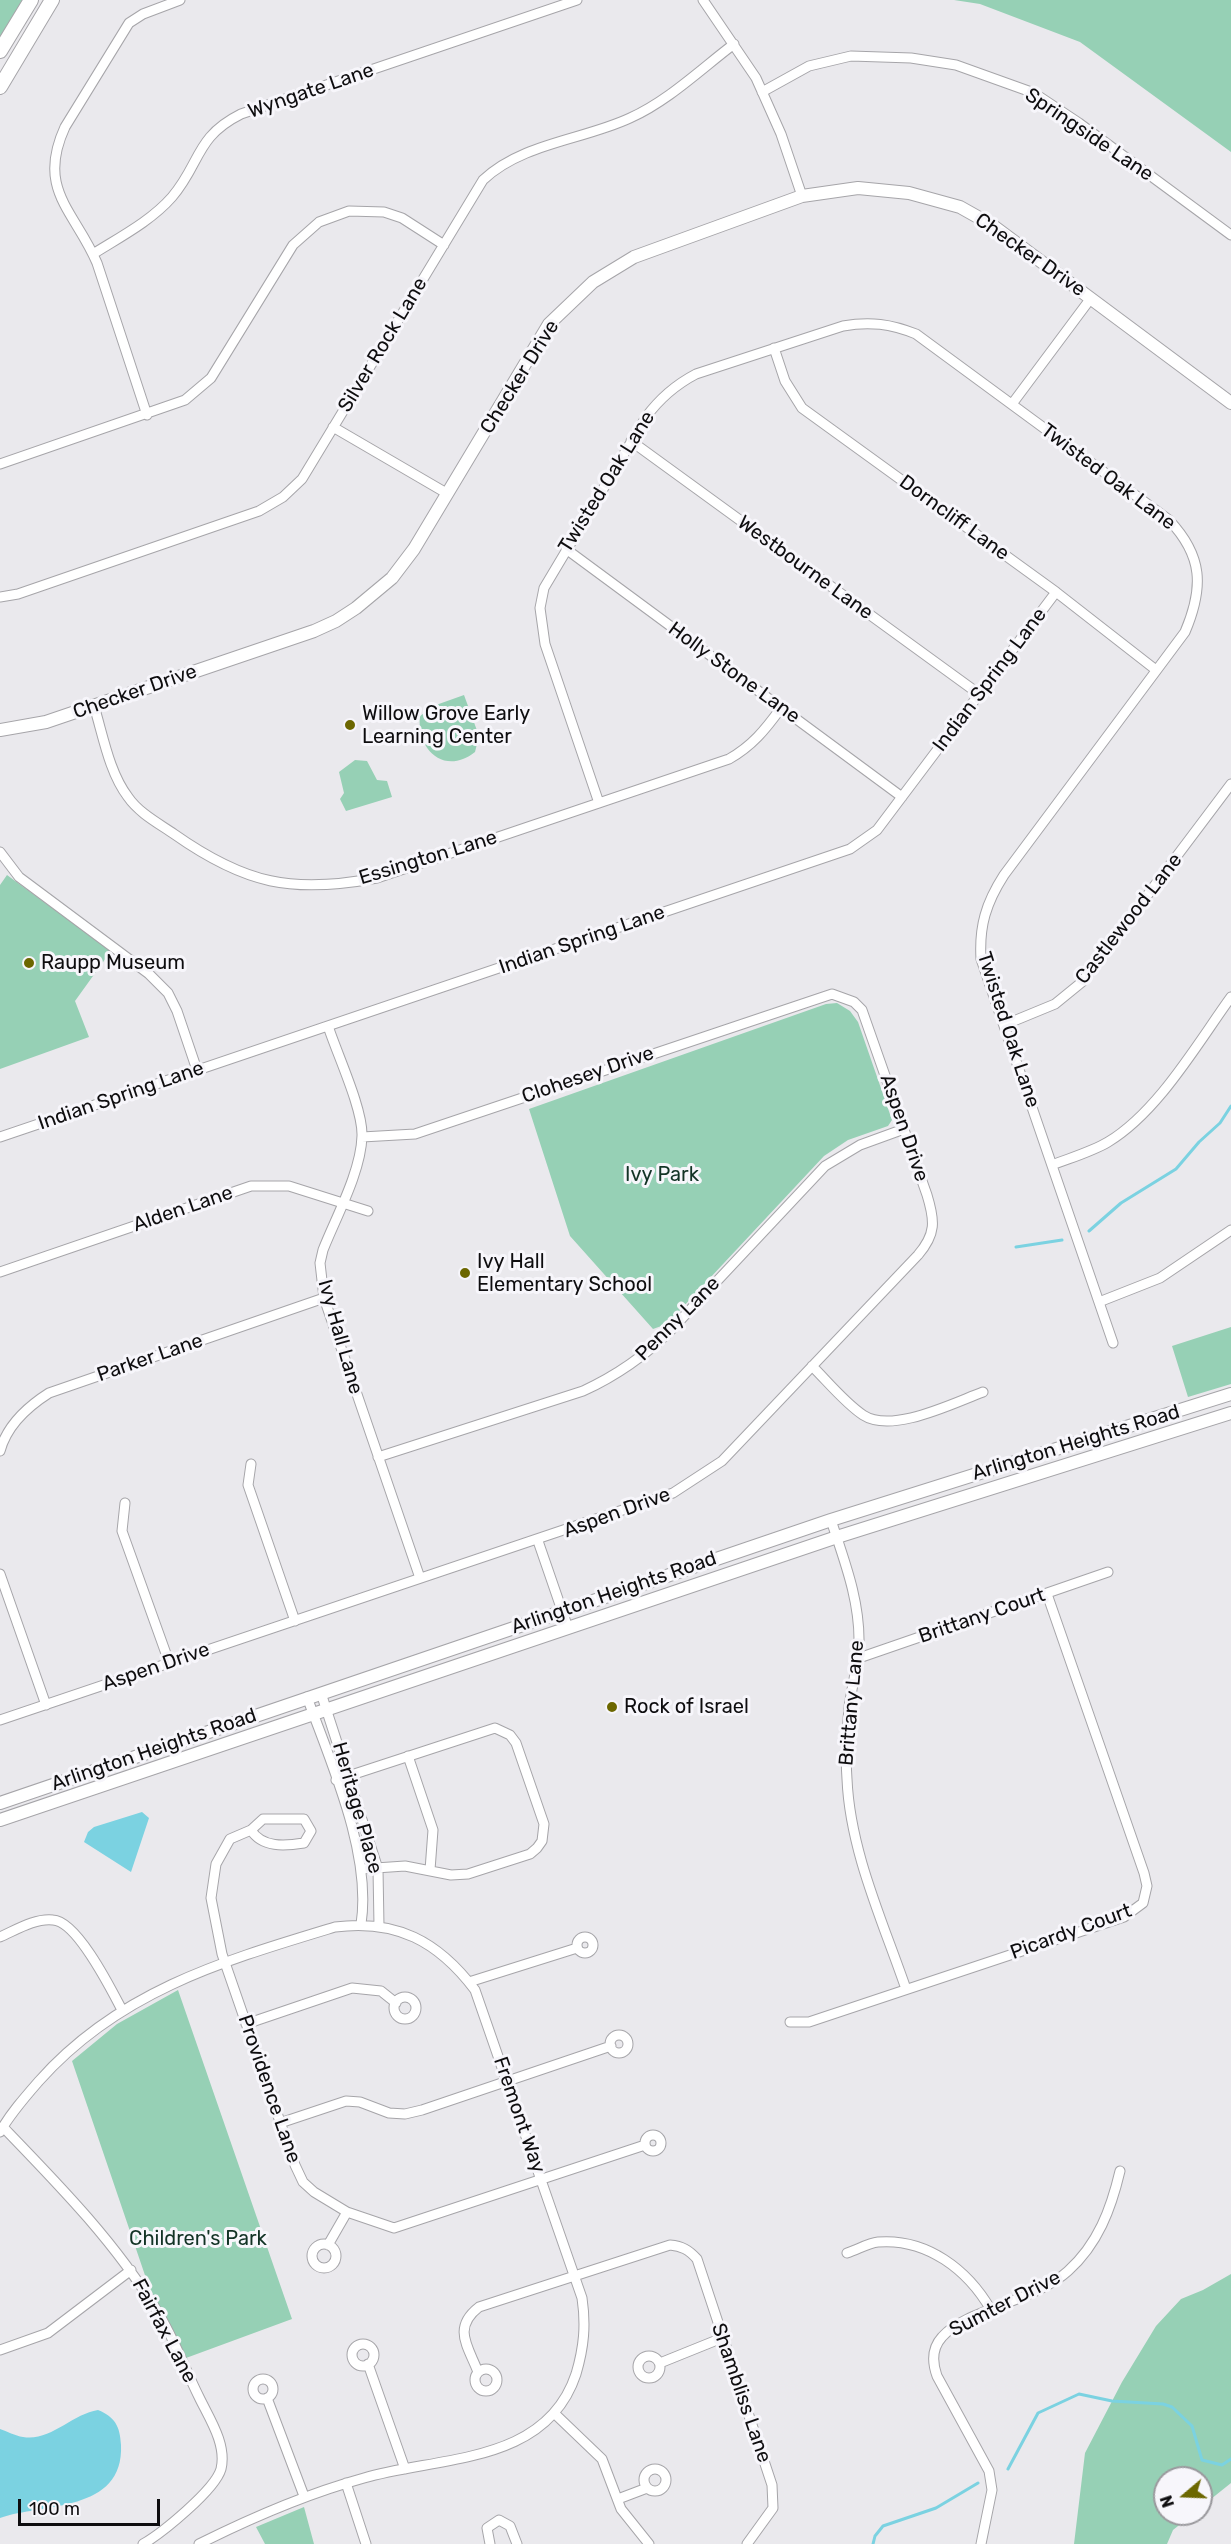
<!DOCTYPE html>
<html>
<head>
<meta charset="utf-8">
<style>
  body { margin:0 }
  #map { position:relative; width:1231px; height:2544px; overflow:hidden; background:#eae9ed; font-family:Rubik,sans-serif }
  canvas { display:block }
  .north { position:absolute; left:1153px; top:2466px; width:60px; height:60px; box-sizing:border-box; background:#f7f6fb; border:2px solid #9a999d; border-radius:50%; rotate:251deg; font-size:16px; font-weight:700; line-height:24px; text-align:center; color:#0e0d0f }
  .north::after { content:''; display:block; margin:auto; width:21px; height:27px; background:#6c6700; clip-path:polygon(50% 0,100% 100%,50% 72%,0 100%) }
  .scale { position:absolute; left:18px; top:2499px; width:142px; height:27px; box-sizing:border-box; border:3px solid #0e0d0f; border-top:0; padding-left:8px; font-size:18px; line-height:21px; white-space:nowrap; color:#0e0d0f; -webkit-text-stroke:4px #f7f6fb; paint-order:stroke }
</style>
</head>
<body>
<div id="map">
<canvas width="1231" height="2544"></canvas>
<div class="north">N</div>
<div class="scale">100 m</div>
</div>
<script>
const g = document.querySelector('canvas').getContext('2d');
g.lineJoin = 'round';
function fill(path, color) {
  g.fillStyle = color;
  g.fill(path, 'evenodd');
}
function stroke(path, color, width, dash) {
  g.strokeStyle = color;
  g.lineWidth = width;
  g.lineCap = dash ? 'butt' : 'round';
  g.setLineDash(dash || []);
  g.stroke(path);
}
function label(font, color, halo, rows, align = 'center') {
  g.font = font + ' Rubik,sans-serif';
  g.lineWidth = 6;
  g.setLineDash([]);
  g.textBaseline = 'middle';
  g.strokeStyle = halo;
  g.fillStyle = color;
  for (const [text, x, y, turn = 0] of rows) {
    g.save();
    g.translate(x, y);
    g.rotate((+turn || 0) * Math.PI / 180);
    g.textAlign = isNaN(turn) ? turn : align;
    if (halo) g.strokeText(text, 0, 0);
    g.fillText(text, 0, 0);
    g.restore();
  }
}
fill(new Path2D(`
  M 0,0 L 24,0 L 0,40 Z
  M 954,0 L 1231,0 L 1231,152 L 1080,42 L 980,4 Z
  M 464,695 L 479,736 L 475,752 C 445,776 416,750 420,716 L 436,705 Z
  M 355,760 L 367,761 L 377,780 L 387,781 L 392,797 L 346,811 L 340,799 L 344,793 L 339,772 Z
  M 7,875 L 111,951 L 75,1001 L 89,1037 L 0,1069 L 0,885 Z
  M 837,1003 L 850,1011 L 858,1022 L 892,1120 L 888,1126 L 848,1140 L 824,1156 L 667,1324 L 653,1329 L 570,1236 L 529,1109 L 826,1004 Z
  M 1231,1327 L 1231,1384 L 1188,1397 L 1172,1346 Z
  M 178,1990 L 292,2319 L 186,2358 L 149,2287 L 72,2061 L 117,2024 Z
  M 1231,2274 L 1231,2483 L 1201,2507 L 1201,2478 L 1165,2478 L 1165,2514 L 1193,2514 L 1173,2530 L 1167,2544 L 1074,2544 L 1085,2453 L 1122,2382 L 1156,2326 L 1181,2299 L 1203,2290 Z
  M 304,2507 L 314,2544 L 265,2544 L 256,2527 Z`), '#96d0b5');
fill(new Path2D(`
  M 142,1812 L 149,1818 L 131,1872 L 84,1842 L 88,1832 L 94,1827 Z
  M 98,2410 C 115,2417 120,2426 121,2445 C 124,2513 42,2503 0,2518 L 0,2429 C 7,2431 15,2436 23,2437 C 50,2442 72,2414 98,2410 Z`), '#7bd2e1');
stroke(new Path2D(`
  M 1089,1231 L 1121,1203 L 1176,1169 L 1199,1142 L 1220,1123 L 1231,1106
  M 1016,1247 L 1062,1240
  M 1008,2469 L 1038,2413 L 1079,2394 L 1112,2401 L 1163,2404 L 1172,2407 L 1192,2426 L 1202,2460 L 1222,2465 L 1231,2459
  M 873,2544 L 875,2536 L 883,2526 L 936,2508 L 978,2483`), '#7bd2e1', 3);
const street = new Path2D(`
  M 703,0 L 756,78 L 781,134 L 802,196
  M 762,92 L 809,66 L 851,56 L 911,58 L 956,65 L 1034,93 L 1079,123 L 1231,235
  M 93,254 C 120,237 151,221 172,197 C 201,163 195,137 241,114 L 577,0
  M 774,348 L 785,381 L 802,408 L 1056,592 L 1156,670
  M 1012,404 L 1091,298
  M 147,415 L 97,263 C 75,211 36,190 65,127 L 129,23 L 143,14 L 180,0
  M 333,427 L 448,494
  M 631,441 L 979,694
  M 0,464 L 185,400 L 211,378 L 293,245 L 319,222 L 349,211 L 384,212 L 402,218 L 444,245
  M 566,549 L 902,797
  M 0,597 L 18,594 L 259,511 L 283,497 L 302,479 L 483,180 C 522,143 583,140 630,118 C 668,101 701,69 734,44
  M 94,706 C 103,735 109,772 128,797 C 139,813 158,823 174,834 C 245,884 292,894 377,878 L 729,759 C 752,746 765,730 781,708
  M 599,803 L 545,644 L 540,608 L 544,588 L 646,417 C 660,398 675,385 696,374 L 843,326 C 870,321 891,324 916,334 L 1169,520 C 1203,556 1204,587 1185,632 L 1004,875 C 986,903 979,926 981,959 L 1113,1343
  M 0,852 L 19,877 L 149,974 L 168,993 L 177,1011 L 197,1070
  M 1004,1025 L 1055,1004 L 1082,982 L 1231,784
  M 328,1026 C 337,1054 363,1109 362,1136 C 361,1172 336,1217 323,1250 L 320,1263 L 324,1298 L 420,1578
  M 0,1137 L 850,849 L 877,830 L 1056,592
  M 1052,1165 C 1070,1158 1091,1152 1108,1142 C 1158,1112 1197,1044 1231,997
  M 0,1272 L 251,1186 L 289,1186 L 368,1211
  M 1099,1302 L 1160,1278 L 1231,1230
  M 812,1366 C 828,1382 845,1403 863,1415 C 892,1434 953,1403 983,1392
  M 0,1451 C 7,1425 27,1407 49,1393 L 324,1298
  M 378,1457 L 583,1391 C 618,1375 645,1356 672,1329 L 825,1166 L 860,1145 L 904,1129
  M 251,1464 L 248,1485 L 295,1621
  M 125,1503 L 122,1531 L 169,1662
  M 831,1520 C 844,1560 860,1600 859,1644 C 858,1665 852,1686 849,1707 C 847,1731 845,1755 847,1779 C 850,1851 883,1922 906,1989
  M 538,1541 L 568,1628
  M 0,1574 L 46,1705
  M 856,1659 L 1108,1572
  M 321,1693 L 378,1869 L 379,1926
  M 307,1697 C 331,1763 372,1854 361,1924
  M 0,1720 L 673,1493 L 722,1461 L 918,1255 C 936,1234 935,1221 927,1195 L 862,1010 L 854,1002 L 832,994 L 415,1134 L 362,1137
  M 408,1756 L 433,1830 L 430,1870
  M 336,1780 L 495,1728 L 510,1735 L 516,1743 L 544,1824 L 542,1841 L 537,1848 L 530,1854 L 468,1874 L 451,1875 L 405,1866 L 361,1869
  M 251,1830 C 262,1848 285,1846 304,1843 L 311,1831 L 304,1819 L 263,1819 L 251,1830 L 230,1839 L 216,1864 L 211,1898 L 222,1954 L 295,2165 L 303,2182 L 314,2192 L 347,2212 L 394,2228 L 645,2145
  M577 1945a8 8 0 1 1 16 0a8 8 0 1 1-16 0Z
  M 0,1937 C 16,1930 35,1918 53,1920 C 77,1921 111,1989 122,2010
  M 469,1982 L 577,1948
  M394 2008a11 11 0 1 1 22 0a11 11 0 1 1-22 0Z
  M 790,2022 L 809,2022 L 1124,1917 L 1143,1903 L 1147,1886 L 1144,1873 L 1047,1594
  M 246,2024 L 352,1988 L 381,1991 L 396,2003
  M610 2044a9 9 0 1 1 18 0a9 9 0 1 1-18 0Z
  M 280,2123 L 346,2101 L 360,2102 L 389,2113 L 405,2114 L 422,2110 L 611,2046
  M 3,2127 C 59,2185 115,2242 157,2311 C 174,2338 185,2369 199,2397 C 209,2418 227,2444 221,2469 C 215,2490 162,2533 143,2544
  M 0,2132 C 10,2114 25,2097 39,2081 C 119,1991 223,1961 335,1927 C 396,1919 438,1941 475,1990 L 582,2298 C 586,2325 584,2347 576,2374 C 546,2465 439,2456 364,2478 C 306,2494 253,2517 199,2544
  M645 2143a8 8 0 1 1 16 0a8 8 0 1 1-16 0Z
  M312 2256a12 12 0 1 1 24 0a12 12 0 1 1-24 0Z
  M 328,2245 L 347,2212
  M 847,2253 C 857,2250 868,2243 878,2242 C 927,2238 968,2270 991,2310
  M352 2355a11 11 0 1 1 22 0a11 11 0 1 1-22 0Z
  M 0,2350 L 48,2333 L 131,2270
  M638 2367a11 11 0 1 1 22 0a11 11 0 1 1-22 0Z
  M 660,2363 L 722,2338
  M 368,2364 L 405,2469
  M475 2380a11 11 0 1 1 22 0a11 11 0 1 1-22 0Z
  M 478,2372 C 468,2346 452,2328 479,2307 L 670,2245 C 682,2246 689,2250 697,2259 L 772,2485 L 773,2508 L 747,2544
  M253 2389a10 10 0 1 1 20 0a10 10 0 1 1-20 0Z
  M 267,2398 L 304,2496
  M 554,2413 L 602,2459 L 621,2509 L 649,2544
  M644 2480a11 11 0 1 1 22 0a11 11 0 1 1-22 0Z
  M 346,2483 L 366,2544
  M 618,2499 L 647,2488
  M 490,2544 L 487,2528 L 499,2520 L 510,2526 L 517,2544
  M 981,2544 L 992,2490 L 989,2471 L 937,2376 C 932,2362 932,2348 942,2337 C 966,2309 1034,2302 1068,2271 C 1098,2244 1111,2209 1120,2171`);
const secondary = new Path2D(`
  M 0,730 L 46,722 L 314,631 L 336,621 L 356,608 L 392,578 L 414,549 L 549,324 L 593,282 L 634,257 L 802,196 L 858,188 L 909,193 L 960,207 L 992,225 L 1231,403
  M 0,1803 L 831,1520 L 1231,1394
  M 0,1820 L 837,1537 L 1231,1413`);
const primary = new Path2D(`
  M 0,51 L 31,0
  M 0,87 L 52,0`);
stroke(street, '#a6a5a9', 11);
stroke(secondary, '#a6a5a9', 14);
stroke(primary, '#a6a5a9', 16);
stroke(street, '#fff', 9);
stroke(secondary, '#fff', 12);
stroke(primary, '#fff', 14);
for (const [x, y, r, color] of [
  [350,725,6,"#6c6700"],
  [29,963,6,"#6c6700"],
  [465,1273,6,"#6c6700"],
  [612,1707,6,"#6c6700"]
]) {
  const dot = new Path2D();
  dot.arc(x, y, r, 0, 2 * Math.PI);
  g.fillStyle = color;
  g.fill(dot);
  stroke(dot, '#f7f6fb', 2);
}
label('20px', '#0e0d0f', '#f7f6fb', [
  ["Wyngate Lane",311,91,-19],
  ["Springside Lane",1089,135,34],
  ["Checker Drive",1030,255,35],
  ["Silver Rock Lane",383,345,-59],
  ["Checker Drive",520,377,-58],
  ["Twisted Oak Lane",1108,477,37],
  ["Twisted Oak Lane",607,482,-58],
  ["Dorncliff Lane",954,518,36],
  ["Westbourne Lane",805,568,36],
  ["Holly Stone Lane",734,673,36],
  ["Indian Spring Lane",990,680,-53],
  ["Checker Drive",135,692,-19],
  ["Essington Lane",428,858,-17],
  ["Castlewood Lane",1129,919,-52],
  ["Indian Spring Lane",582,940,-19],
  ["Twisted Oak Lane",1008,1030,72],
  ["Clohesey Drive",588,1075,-19],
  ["Indian Spring Lane",121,1096,-19],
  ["Aspen Drive",904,1128,71],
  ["Alden Lane",183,1209,-19],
  ["Penny Lane",678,1319,-45],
  ["Ivy Hall Lane",340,1337,74],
  ["Parker Lane",150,1358,-19],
  ["Arlington Heights Road",1076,1443,-17],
  ["Aspen Drive",617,1513,-20],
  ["Arlington Heights Road",614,1593,-19],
  ["Brittany Court",982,1616,-19],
  ["Aspen Drive",156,1667,-19],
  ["Brittany Lane",852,1703,-85],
  ["Arlington Heights Road",154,1750,-19],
  ["Heritage Place",357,1808,74],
  ["Picardy Court",1071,1932,-20],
  ["Providence Lane",269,2089,71],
  ["Fremont Way",519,2115,71],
  ["Sumter Drive",1005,2304,-27],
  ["Fairfax Lane",164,2331,62],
  ["Shambliss Lane",741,2393,71]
]);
label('20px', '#0e0d0f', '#f7f6fb', [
  ["Willow Grove Early",362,714],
  ["Learning Center",362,737],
  ["Raupp Museum",41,963],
  ["Ivy Hall",477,1262],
  ["Elementary School",477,1285],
  ["Rock of Israel",624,1707]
], 'left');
label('20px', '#123325', '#f7f6fb', [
  ["Ivy Park",662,1175],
  ["Children's Park",198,2239]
]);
</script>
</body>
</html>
